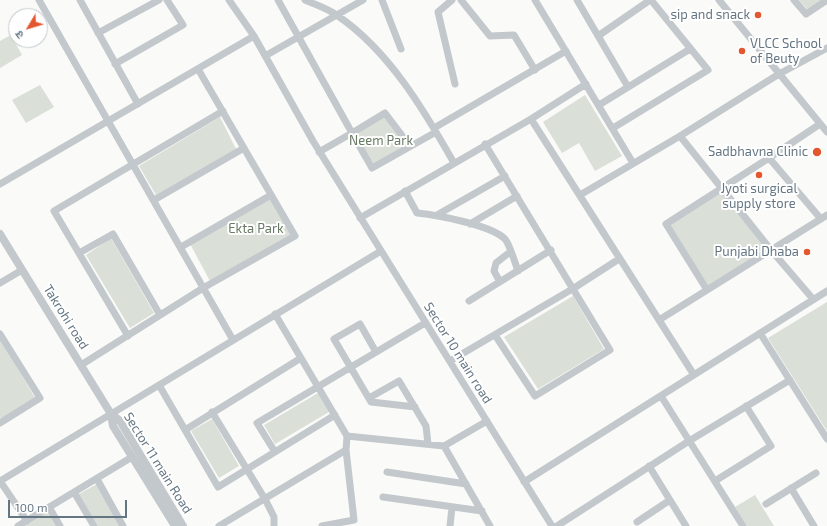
<!DOCTYPE html>
<html>
<head>
<meta charset="utf-8">
<style>
  body { margin:0 }
  #map { position:relative; width:827px; height:526px; overflow:hidden; background:#fafaf8; font-family:"Exo 2","Noto Sans Devanagari",sans-serif }
  canvas { display:block }
  .north { position:absolute; left:8px; top:8px; width:40px; height:40px; box-sizing:border-box; background:#fff; border:1px solid #c1c8cd; border-radius:50%; rotate:232deg; font-size:11px; font-weight:700; line-height:16px; text-align:center; color:#657683 }
  .north::after { content:''; display:block; margin:auto; width:14px; height:18px; background:#e4572e; clip-path:polygon(50% 0,100% 100%,50% 72%,0 100%) }
  .scale { position:absolute; left:8px; top:500px; width:119px; height:18px; box-sizing:border-box; border:2px solid #657683; border-top:0; padding-left:5px; font-size:12px; line-height:14px; white-space:nowrap; color:#657683; -webkit-text-stroke:3px #fff; paint-order:stroke }
</style>
</head>
<body>
<div id="map">
<canvas width="827" height="526"></canvas>
<div class="north">उ</div>
<div class="scale">100 m</div>
</div>
<script>
const g = document.querySelector('canvas').getContext('2d');
g.lineJoin = 'round';
function fill(path, color) {
  g.fillStyle = color;
  g.fill(path, 'evenodd');
}
function stroke(path, color, width, dash) {
  g.strokeStyle = color;
  g.lineWidth = width;
  g.lineCap = dash ? 'butt' : 'round';
  g.setLineDash(dash || []);
  g.stroke(path);
}
function label(font, color, halo, rows, align = 'center') {
  g.font = font + ' "Exo 2",sans-serif';
  g.lineWidth = 4;
  g.setLineDash([]);
  g.textBaseline = 'middle';
  g.strokeStyle = halo;
  g.fillStyle = color;
  for (const [text, x, y, turn = 0] of rows) {
    g.save();
    g.translate(x, y);
    g.rotate((+turn || 0) * Math.PI / 180);
    g.textAlign = isNaN(turn) ? turn : align;
    if (halo) g.strokeText(text, 0, 0);
    g.fillText(text, 0, 0);
    g.restore();
  }
}
fill(new Path2D(`
  M 799,0 L 821,0 L 807,9 Z
  M 11,35 L 22,55 L 0,68 L 0,41 Z
  M 40,85 L 54,107 L 26,123 L 12,100 Z
  M 585,95 L 622,156 L 595,171 L 579,143 L 562,153 L 543,122 Z
  M 385,116 L 408,146 L 375,166 L 356,134 Z
  M 220,117 L 236,149 L 156,195 L 139,166 Z
  M 722,188 L 771,250 L 707,290 L 666,224 Z
  M 269,195 L 292,235 L 210,281 L 189,242 Z
  M 111,238 L 154,313 L 130,328 L 86,255 Z
  M 573,296 L 604,349 L 538,389 L 504,337 Z
  M 827,302 L 827,431 L 768,338 Z
  M 0,339 L 35,398 L 1,419 L 0,417 Z
  M 318,393 L 329,412 L 275,444 L 264,425 Z
  M 212,419 L 239,466 L 219,478 L 191,431 Z
  M 97,484 L 121,526 L 98,526 L 79,494 Z
  M 755,495 L 774,526 L 747,526 L 735,507 Z
  M 49,511 L 58,526 L 25,526 Z`), '#dadfd7');
stroke(new Path2D(`
  M 39,0 L 233,340
  M 80,0 L 138,104
  M 229,0 L 254,36 L 313,141 L 552,526
  M 278,0 L 352,133 L 385,113 L 410,146
  M 305,0 C 316,5 329,9 338,16 C 389,51 424,110 454,163
  M 382,0 L 401,49
  M 452,0 L 438,12 L 455,84
  M 461,0 L 490,36 L 514,35 L 535,70
  M 535,0 L 633,163
  M 577,0 L 628,87
  M 719,0 L 827,132
  M 794,0 L 806,14 L 827,0
  M 98,33 L 159,0
  M 598,36 L 650,0
  M 265,56 L 363,0
  M 115,64 L 183,25 L 167,0
  M 599,105 L 690,49
  M 531,119 L 586,84
  M 820,124 L 769,158 L 821,219
  M 434,128 L 566,51
  M 613,128 L 708,70 L 651,0
  M 680,136 L 771,250 L 813,299
  M 485,144 L 610,350 L 535,396 L 495,335
  M 319,152 L 352,133 L 372,168 L 436,132
  M 0,184 L 254,36
  M 405,191 L 417,213 C 437,215 491,225 505,239 C 510,245 515,263 518,271
  M 580,195 L 680,136 L 779,74 L 827,48
  M 154,200 L 244,148
  M 437,215 L 505,176
  M 360,218 L 531,119 L 694,375
  M 470,224 L 517,196
  M 181,247 L 271,195
  M 79,253 L 113,234 L 160,315
  M 500,282 L 494,271 L 496,263 L 510,252
  M 0,283 L 22,270
  M 707,290 L 666,224 L 769,158
  M 469,301 L 551,250
  M 275,314 L 347,436 L 444,446 L 487,421
  M 659,320 L 827,215
  M 760,333 L 827,439
  M 0,334 L 40,398 L 0,423
  M 128,336 L 54,211 L 223,111
  M 376,352 L 360,324 L 334,339 L 371,402 L 415,407
  M 450,361 L 574,288 L 619,259
  M 81,365 L 203,288 L 295,236 L 198,69
  M 159,385 L 218,487 L 335,415
  M 661,396 L 743,526
  M 369,398 L 399,381 L 426,426 L 428,444
  M 212,412 L 265,499 L 274,517 L 274,526
  M 185,430 L 301,358
  M 444,446 L 490,526
  M 275,452 L 257,423 L 425,323
  M 649,466 L 686,526
  M 387,472 L 466,484
  M 97,479 L 123,526
  M 0,481 L 381,251
  M 0,481 L 27,521
  M 715,481 L 771,446 L 746,406
  M 524,482 L 827,291
  M 791,488 L 814,526
  M 74,492 L 94,526
  M 383,497 L 482,511
  M 766,504 L 816,473
  M 49,507 L 60,526
  M 637,522 L 670,500
  M 18,526 L 132,457
  M 219,526 L 346,450 L 347,436
  M 322,526 L 354,520 L 346,450
  M 450,526 L 452,507
  M 557,526 L 689,441 L 790,380`), '#c3c8cc', 7);
stroke(new Path2D(`
  M 0,234 L 111,414 L 120,421 L 183,526
  M 111,414 L 113,426 L 175,526`), '#c3c8cc', 8);
for (const [x, y, r, color] of [
  [758,15,4,"#e4572e"],
  [742,51,4,"#e4572e"],
  [817,152,5,"#e4572e"],
  [759,175,4,"#e4572e"],
  [807,252,4,"#e4572e"]
]) {
  const dot = new Path2D();
  dot.arc(x, y, r, 0, 2 * Math.PI);
  g.fillStyle = color;
  g.fill(dot);
  stroke(dot, '#fff', 1.5);
}
label('13px', '#657683', '#fff', [
  ["sip and snack",750,15],
  ["VLCC School",750,44,"left"],
  ["of Beuty",750,59,"left"],
  ["Sadbhavna Clinic",808,152],
  ["Jyoti surgical",759,189,"center"],
  ["supply store",759,204,"center"],
  ["Punjabi Dhaba",799,252]
], 'right');
label('13px', '#687a64', '#fff', [
  ["Neem Park",381,141],
  ["Ekta Park",256,229]
]);
label('13px', '#657683', '#fff', [
  ["Takrohi road",66,317,58],
  ["Sector 10 main road",458,353,58],
  ["Sector 11 main Road",158,463,58]
]);
</script>
</body>
</html>
